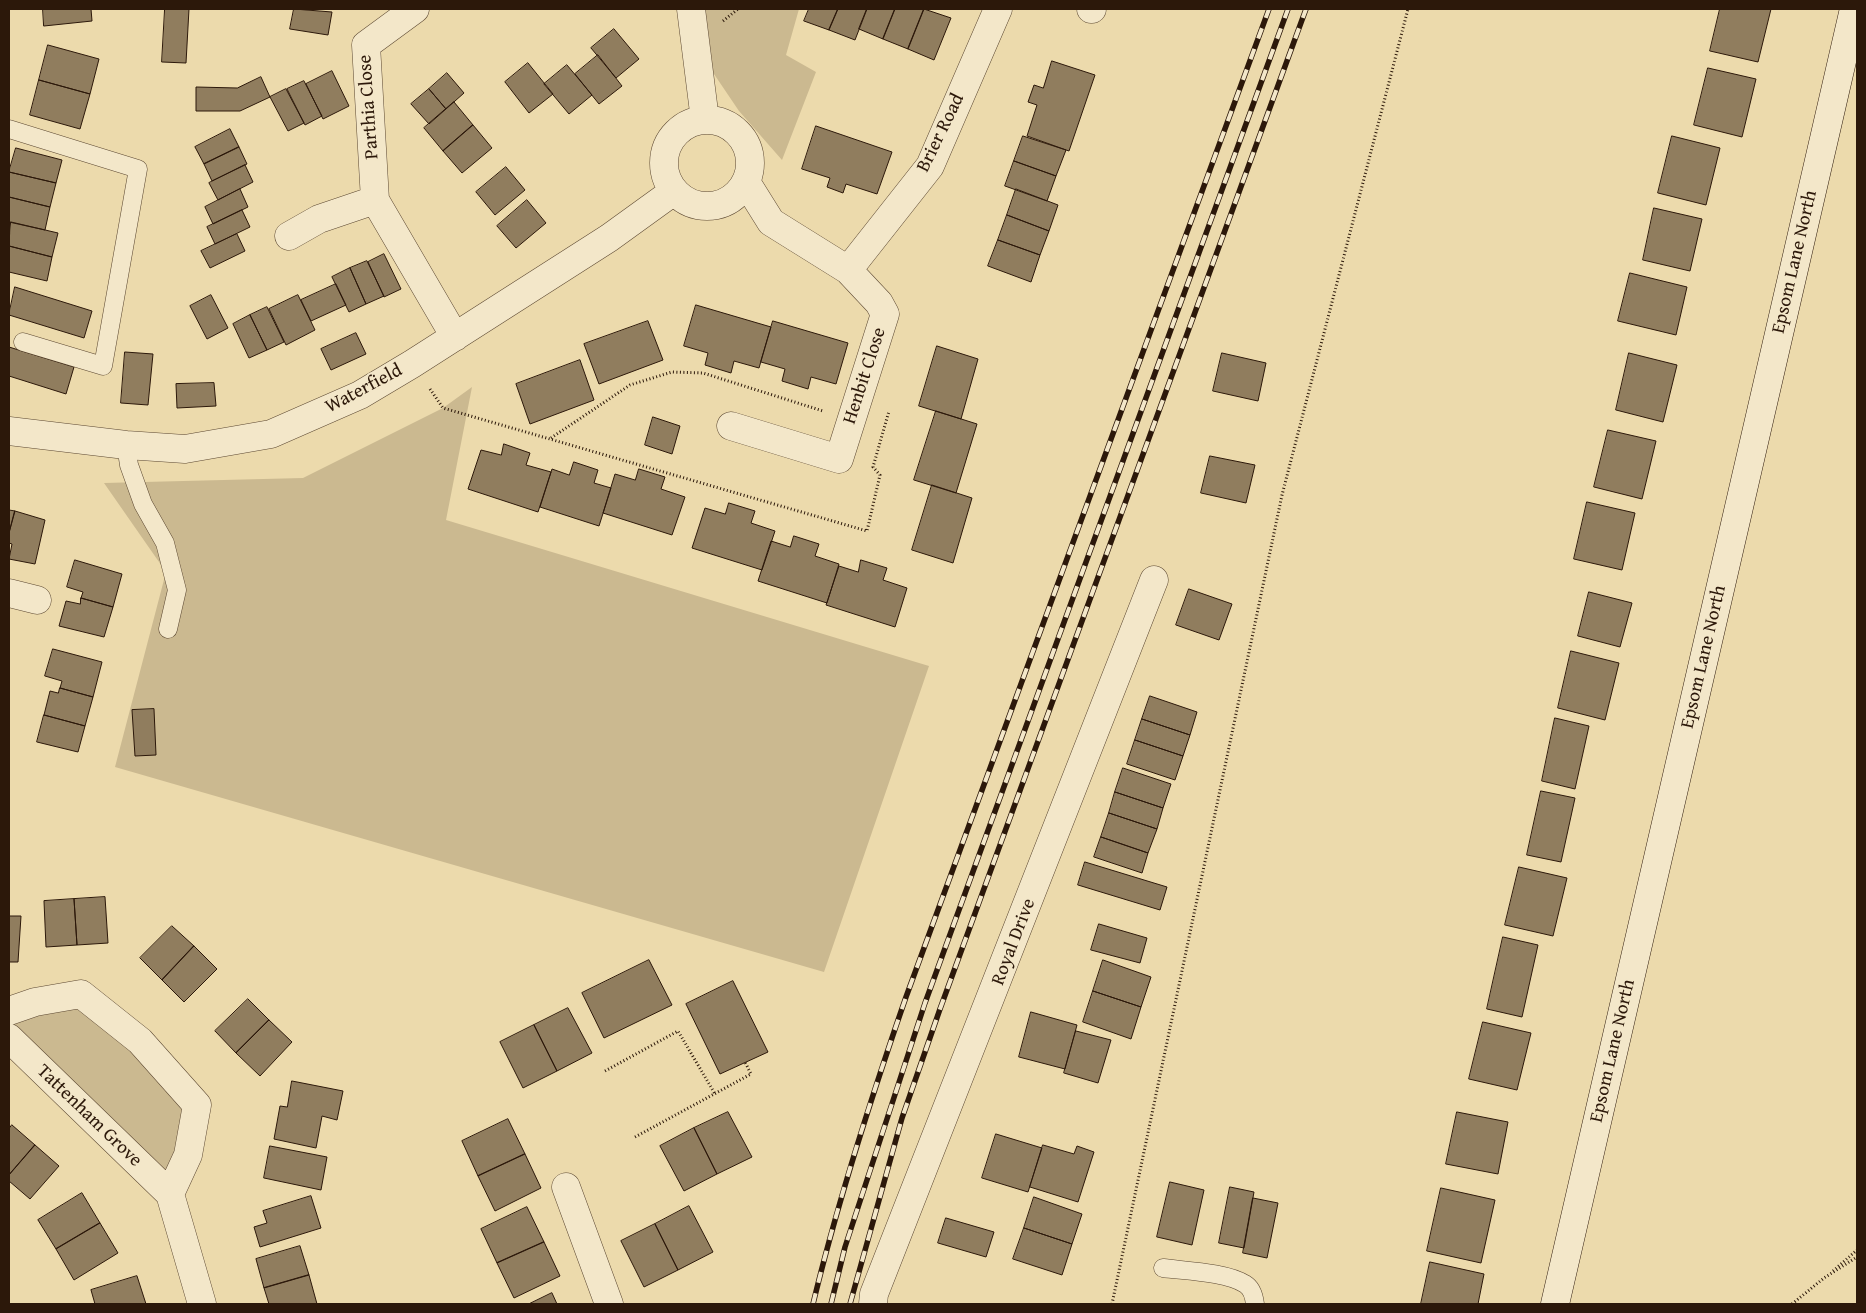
<!DOCTYPE html>
<html>
<head>
<meta charset="utf-8">
<style>
  body { margin:0 }
  #map { position:relative; width:1866px; height:1313px; overflow:hidden; background:#ecdaac; font-family:"Gentium Book Plus",serif }
  canvas { display:block }
  .frame { position:absolute; inset:0; border:10px solid #2c180a; pointer-events:none }
</style>
</head>
<body>
<div id="map">
<canvas width="1866" height="1313"></canvas>
<div class="frame"></div>
</div>
<script>
const g = document.querySelector('canvas').getContext('2d');
g.lineJoin = 'round';
function fill(path, color) {
  g.fillStyle = color;
  g.fill(path, 'evenodd');
}
function stroke(path, color, width, dash) {
  g.strokeStyle = color;
  g.lineWidth = width;
  g.lineCap = dash ? 'butt' : 'round';
  g.setLineDash(dash || []);
  g.stroke(path);
}
function label(font, color, halo, rows, align = 'center') {
  g.font = font + ' "Gentium Book Plus",serif';
  g.lineWidth = 4;
  g.setLineDash([]);
  g.textBaseline = 'middle';
  g.strokeStyle = halo;
  g.fillStyle = color;
  for (const [text, x, y, turn = 0] of rows) {
    g.save();
    g.translate(x, y);
    g.rotate((+turn || 0) * Math.PI / 180);
    g.textAlign = isNaN(turn) ? turn : align;
    if (halo) g.strokeText(text, 0, 0);
    g.fillText(text, 0, 0);
    g.restore();
  }
}
fill(new Path2D(`
  M 691,9 L 799,9 L 786,55 L 816,72 L 782,160 L 739,111 L 693,43 Z
  M 472,387 L 446,520 L 929,666 L 824,972 L 115,767 L 166,572 L 104,483 L 303,478 L 443,408 Z
  M 81,994 L 197,1105 L 170,1194 L 9,1038 L 9,1011 Z`), '#cbb990');
const building = new Path2D(`
  M 43,9 L 91,9 L 92,21 L 44,26 Z
  M 165,9 L 189,9 L 186,63 L 162,62 Z
  M 294,9 L 332,12 L 328,35 L 290,29 Z
  M 809,9 L 838,9 L 829,30 L 804,21 Z
  M 838,9 L 867,9 L 855,40 L 829,30 Z
  M 867,9 L 895,9 L 883,39 L 859,29 Z
  M 895,9 L 924,9 L 908,49 L 883,39 Z
  M 924,9 L 951,18 L 934,60 L 908,49 Z
  M 1720,9 L 1771,9 L 1758,62 L 1710,51 Z
  M 614,29 L 639,59 L 616,78 L 591,48 Z
  M 48,45 L 99,59 L 90,94 L 39,80 Z
  M 598,55 L 622,86 L 599,104 L 575,74 Z
  M 1052,61 L 1095,75 L 1069,151 L 1027,136 L 1037,105 L 1028,102 L 1034,85 L 1043,88 Z
  M 528,63 L 553,94 L 529,113 L 505,82 Z
  M 567,65 L 592,95 L 569,114 L 544,84 Z
  M 1708,68 L 1756,79 L 1742,137 L 1694,125 Z
  M 332,71 L 349,106 L 323,119 L 306,84 Z
  M 447,73 L 464,93 L 446,109 L 429,89 Z
  M 261,77 L 270,97 L 240,111 L 196,111 L 196,87 L 237,88 Z
  M 39,80 L 90,94 L 80,129 L 30,115 Z
  M 304,81 L 322,116 L 305,125 L 287,89 Z
  M 286,89 L 304,123 L 288,131 L 270,97 Z
  M 429,89 L 446,109 L 429,124 L 411,104 Z
  M 454,102 L 473,125 L 443,151 L 424,128 Z
  M 473,125 L 492,148 L 462,173 L 443,151 Z
  M 816,126 L 892,152 L 877,194 L 846,184 L 843,193 L 827,187 L 830,178 L 802,169 Z
  M 230,129 L 239,147 L 204,164 L 195,147 Z
  M 1023,136 L 1066,150 L 1056,176 L 1014,161 Z
  M 1672,136 L 1720,148 L 1706,205 L 1658,193 Z
  M 239,147 L 247,164 L 212,181 L 204,164 Z
  M 16,148 L 62,160 L 56,183 L 9,172 Z
  M 1014,161 L 1056,176 L 1047,201 L 1005,186 Z
  M 245,165 L 253,182 L 218,200 L 209,183 Z
  M 506,167 L 525,190 L 495,215 L 476,192 Z
  M 9,172 L 56,183 L 50,207 L 9,197 Z
  M 240,189 L 248,207 L 213,224 L 205,207 Z
  M 1016,189 L 1058,205 L 1049,231 L 1007,215 Z
  M 9,197 L 50,207 L 45,230 L 9,222 Z
  M 527,200 L 546,223 L 516,248 L 497,226 Z
  M 1654,208 L 1702,219 L 1690,271 L 1643,260 Z
  M 242,210 L 250,227 L 215,244 L 207,227 Z
  M 1007,215 L 1049,231 L 1040,255 L 998,240 Z
  M 11,222 L 58,233 L 52,257 L 9,246 Z
  M 237,234 L 245,251 L 210,268 L 201,251 Z
  M 998,240 L 1040,255 L 1031,282 L 988,266 Z
  M 9,246 L 52,257 L 47,281 L 9,272 Z
  M 384,254 L 401,289 L 384,297 L 368,262 Z
  M 367,261 L 384,296 L 366,304 L 350,268 Z
  M 350,268 L 366,304 L 349,312 L 332,277 Z
  M 1630,273 L 1687,287 L 1676,335 L 1618,321 Z
  M 336,284 L 346,305 L 311,321 L 301,300 Z
  M 15,287 L 92,311 L 84,338 L 9,315 Z
  M 211,295 L 228,328 L 207,339 L 190,306 Z
  M 298,295 L 315,330 L 286,345 L 269,309 Z
  M 696,305 L 771,327 L 759,368 L 734,361 L 731,373 L 705,365 L 708,353 L 684,346 Z
  M 267,307 L 284,342 L 267,350 L 250,315 Z
  M 250,315 L 267,350 L 249,358 L 233,324 Z
  M 648,321 L 663,360 L 599,384 L 584,344 Z
  M 773,321 L 848,343 L 836,384 L 811,377 L 808,389 L 782,381 L 785,369 L 761,362 Z
  M 356,333 L 366,354 L 331,370 L 321,349 Z
  M 937,346 L 978,359 L 961,419 L 919,406 Z
  M 9,347 L 74,367 L 66,394 L 9,376 Z
  M 125,352 L 153,354 L 148,405 L 121,403 Z
  M 1222,353 L 1266,363 L 1258,401 L 1213,391 Z
  M 1629,353 L 1677,365 L 1663,422 L 1616,410 Z
  M 580,360 L 594,400 L 530,424 L 516,384 Z
  M 214,383 L 216,406 L 177,408 L 176,384 Z
  M 936,411 L 977,424 L 956,493 L 914,480 Z
  M 653,417 L 680,426 L 672,454 L 645,445 Z
  M 1608,430 L 1656,441 L 1642,499 L 1594,487 Z
  M 504,444 L 530,453 L 526,465 L 551,472 L 538,512 L 468,489 L 481,450 L 501,455 Z
  M 1210,456 L 1255,465 L 1246,503 L 1201,493 Z
  M 574,462 L 598,470 L 594,483 L 611,488 L 599,526 L 540,507 L 552,469 L 569,475 Z
  M 639,469 L 665,477 L 661,489 L 685,497 L 672,535 L 603,513 L 615,474 L 635,480 Z
  M 932,485 L 972,498 L 953,563 L 912,550 Z
  M 1587,502 L 1635,513 L 1622,570 L 1574,559 Z
  M 729,503 L 755,511 L 751,523 L 775,531 L 762,570 L 692,548 L 705,508 L 725,514 Z
  M 9,510 L 15,511 L 9,533 Z
  M 15,511 L 45,520 L 35,564 L 9,559 L 12,544 L 9,543 L 9,533 Z
  M 794,536 L 819,544 L 815,556 L 839,564 L 827,603 L 758,581 L 771,541 L 790,547 Z
  M 75,560 L 122,574 L 113,607 L 81,598 L 83,592 L 67,587 Z
  M 861,560 L 887,568 L 883,580 L 907,588 L 895,627 L 826,605 L 839,566 L 858,572 Z
  M 1189,589 L 1232,604 L 1219,640 L 1176,625 Z
  M 1589,592 L 1632,603 L 1620,647 L 1578,636 Z
  M 81,598 L 113,607 L 104,637 L 59,626 L 66,601 L 80,604 Z
  M 53,649 L 102,662 L 93,697 L 60,688 L 62,681 L 45,676 Z
  M 1571,651 L 1619,663 L 1605,720 L 1558,708 Z
  M 60,688 L 93,697 L 85,726 L 44,715 L 50,691 L 58,693 Z
  M 1150,696 L 1197,712 L 1190,735 L 1142,719 Z
  M 154,709 L 156,755 L 135,756 L 132,710 Z
  M 44,715 L 85,726 L 78,752 L 37,742 Z
  M 1555,718 L 1589,726 L 1575,789 L 1542,781 Z
  M 1142,719 L 1190,735 L 1183,756 L 1135,740 Z
  M 1135,740 L 1183,756 L 1175,780 L 1127,764 Z
  M 1123,768 L 1171,784 L 1163,808 L 1115,792 Z
  M 1541,791 L 1575,798 L 1561,862 L 1527,855 Z
  M 1115,792 L 1163,808 L 1157,829 L 1109,813 Z
  M 1109,813 L 1157,829 L 1148,853 L 1101,837 Z
  M 1101,837 L 1148,853 L 1142,873 L 1094,857 Z
  M 1085,862 L 1167,887 L 1160,910 L 1078,885 Z
  M 1519,867 L 1567,878 L 1553,936 L 1505,925 Z
  M 105,897 L 108,943 L 77,945 L 74,899 Z
  M 74,899 L 77,945 L 46,947 L 44,901 Z
  M 9,916 L 21,916 L 18,962 L 9,962 Z
  M 1099,924 L 1147,938 L 1140,963 L 1091,950 Z
  M 172,926 L 194,946 L 162,980 L 140,958 Z
  M 1503,937 L 1538,945 L 1522,1017 L 1487,1009 Z
  M 194,946 L 217,969 L 184,1002 L 162,980 Z
  M 649,960 L 672,1005 L 604,1038 L 582,993 Z
  M 1103,960 L 1151,977 L 1141,1007 L 1093,991 Z
  M 733,981 L 768,1052 L 720,1074 L 686,1004 Z
  M 1093,991 L 1141,1007 L 1131,1039 L 1083,1022 Z
  M 248,999 L 269,1020 L 236,1053 L 215,1031 Z
  M 568,1008 L 592,1053 L 557,1071 L 534,1025 Z
  M 1031,1012 L 1077,1025 L 1065,1069 L 1019,1057 Z
  M 269,1020 L 292,1042 L 260,1076 L 236,1053 Z
  M 1483,1022 L 1531,1033 L 1517,1090 L 1469,1079 Z
  M 534,1025 L 557,1071 L 523,1088 L 500,1042 Z
  M 1076,1031 L 1111,1040 L 1098,1083 L 1064,1073 Z
  M 292,1081 L 343,1091 L 337,1120 L 322,1116 L 316,1148 L 274,1139 L 280,1106 L 287,1107 Z
  M 728,1112 L 752,1157 L 717,1174 L 694,1128 Z
  M 1457,1112 L 1508,1122 L 1498,1174 L 1446,1164 Z
  M 508,1119 L 525,1154 L 478,1176 L 462,1141 Z
  M 12,1125 L 35,1145 L 9,1175 L 9,1129 Z
  M 694,1128 L 717,1174 L 684,1191 L 660,1146 Z
  M 996,1134 L 1042,1148 L 1028,1192 L 982,1178 Z
  M 35,1145 L 59,1166 L 30,1199 L 9,1181 L 9,1175 Z
  M 1043,1145 L 1074,1154 L 1077,1146 L 1094,1152 L 1078,1202 L 1030,1187 Z
  M 270,1146 L 327,1157 L 321,1190 L 264,1178 Z
  M 525,1154 L 541,1188 L 495,1211 L 478,1176 Z
  M 1170,1182 L 1204,1190 L 1192,1245 L 1157,1237 Z
  M 1230,1187 L 1254,1192 L 1244,1248 L 1219,1243 Z
  M 1441,1188 L 1495,1200 L 1481,1263 L 1427,1251 Z
  M 82,1193 L 100,1223 L 56,1249 L 38,1220 Z
  M 311,1196 L 321,1228 L 260,1247 L 254,1227 L 267,1223 L 263,1211 Z
  M 1034,1197 L 1082,1214 L 1072,1244 L 1024,1228 Z
  M 1253,1198 L 1278,1203 L 1267,1258 L 1243,1253 Z
  M 689,1206 L 713,1252 L 678,1270 L 655,1224 Z
  M 527,1207 L 544,1242 L 497,1263 L 481,1229 Z
  M 946,1218 L 994,1232 L 986,1257 L 938,1243 Z
  M 100,1223 L 118,1253 L 74,1280 L 56,1249 Z
  M 655,1224 L 678,1270 L 644,1287 L 621,1241 Z
  M 1024,1228 L 1072,1244 L 1062,1275 L 1013,1259 Z
  M 544,1242 L 560,1276 L 514,1298 L 497,1263 Z
  M 300,1246 L 309,1275 L 264,1288 L 256,1259 Z
  M 1430,1262 L 1484,1274 L 1478,1304 L 1421,1304 Z
  M 309,1275 L 317,1304 L 269,1304 L 264,1288 Z
  M 137,1276 L 146,1304 L 95,1304 L 91,1290 Z
  M 552,1293 L 557,1304 L 529,1304 Z`);
fill(building, '#907d5e');
stroke(building, '#2c180a', 1);
const service = new Path2D(`
  M 9,129 L 138,169 L 103,366 L 23,342
  M 126,445 L 129,465 L 143,504 L 165,543 L 177,590 L 168,629
  M 1163,1268 C 1185,1271 1226,1272 1245,1284 C 1252,1288 1254,1296 1255,1304`);
const minor = new Path2D(`
  M 415,9 L 366,45 L 375,200 L 455,337
  M 691,9 L 705,120
  M 1091,9 L 1092,9
  M664 163a43 43 0 1 1 86 0a43 43 0 1 1-86 0Z
  M 289,236 L 319,219 L 375,200
  M 848,270 L 930,166 L 998,9
  M 731,426 L 839,459 L 885,314 L 879,303 L 848,270 L 771,222 L 746,182
  M 9,431 L 126,445 L 185,449 L 271,434 L 360,395 L 412,364 L 609,238 L 674,191
  M 9,593 L 37,600
  M 9,1011 L 35,1002 L 81,994 L 140,1041 L 197,1105 L 188,1155 L 170,1194
  M 9,1038 L 170,1194 L 202,1304
  M 566,1187 L 609,1304
  M 873,1304 L 874,1294 L 1154,580`);
const secondary = new Path2D(`
  M 1555,1304 L 1854,9`);
stroke(service, '#5c4832', 19);
stroke(minor, '#5c4832', 29);
stroke(secondary, '#2c180a', 29);
stroke(new Path2D(`
  M 723,21 L 738,9
  M 430,389 L 443,408 L 867,531 L 880,475 L 873,467 L 889,411
  M 551,438 L 630,385 L 672,372 L 703,373 L 823,411
  M 605,1071 L 678,1031 L 715,1094
  M 635,1137 L 751,1074 L 745,1062
  M 1833,1271 L 1857,1250
  M 1112,1304 L 1282,495 L 1408,9
  M 1792,1304 L 1824,1278 L 1857,1257`), '#2c180a', 3, [1, 2.5]);
stroke(service, '#f3e7c9', 18);
stroke(minor, '#f3e7c9', 28);
stroke(secondary, '#f3e7c9', 28);
const rail = new Path2D(`
  M 813,1304 C 838,1200 871,1098 906,997 L 1269,9
  M 831,1304 L 845,1247 L 925,1003 L 1288,9
  M 850,1304 L 902,1118 L 940,1009 L 1306,9`);
stroke(rail, '#2c180a', 5.5);
stroke(rail, '#f3e7c9', 4, [11]);
label('19px', '#2c180a', '#f3e7c9', [
  ["Parthia Close",369,107,-94],
  ["Brier Road",941,133,-64],
  ["Epsom Lane North",1795,262,-77],
  ["Henbit Close",865,376,-72],
  ["Waterfield",364,389,-28],
  ["Epsom Lane North",1704,657,-77],
  ["Royal Drive",1014,942,-69],
  ["Epsom Lane North",1613,1051,-77],
  ["Tattenham Grove",89,1116,44]
]);
</script>
</body>
</html>
